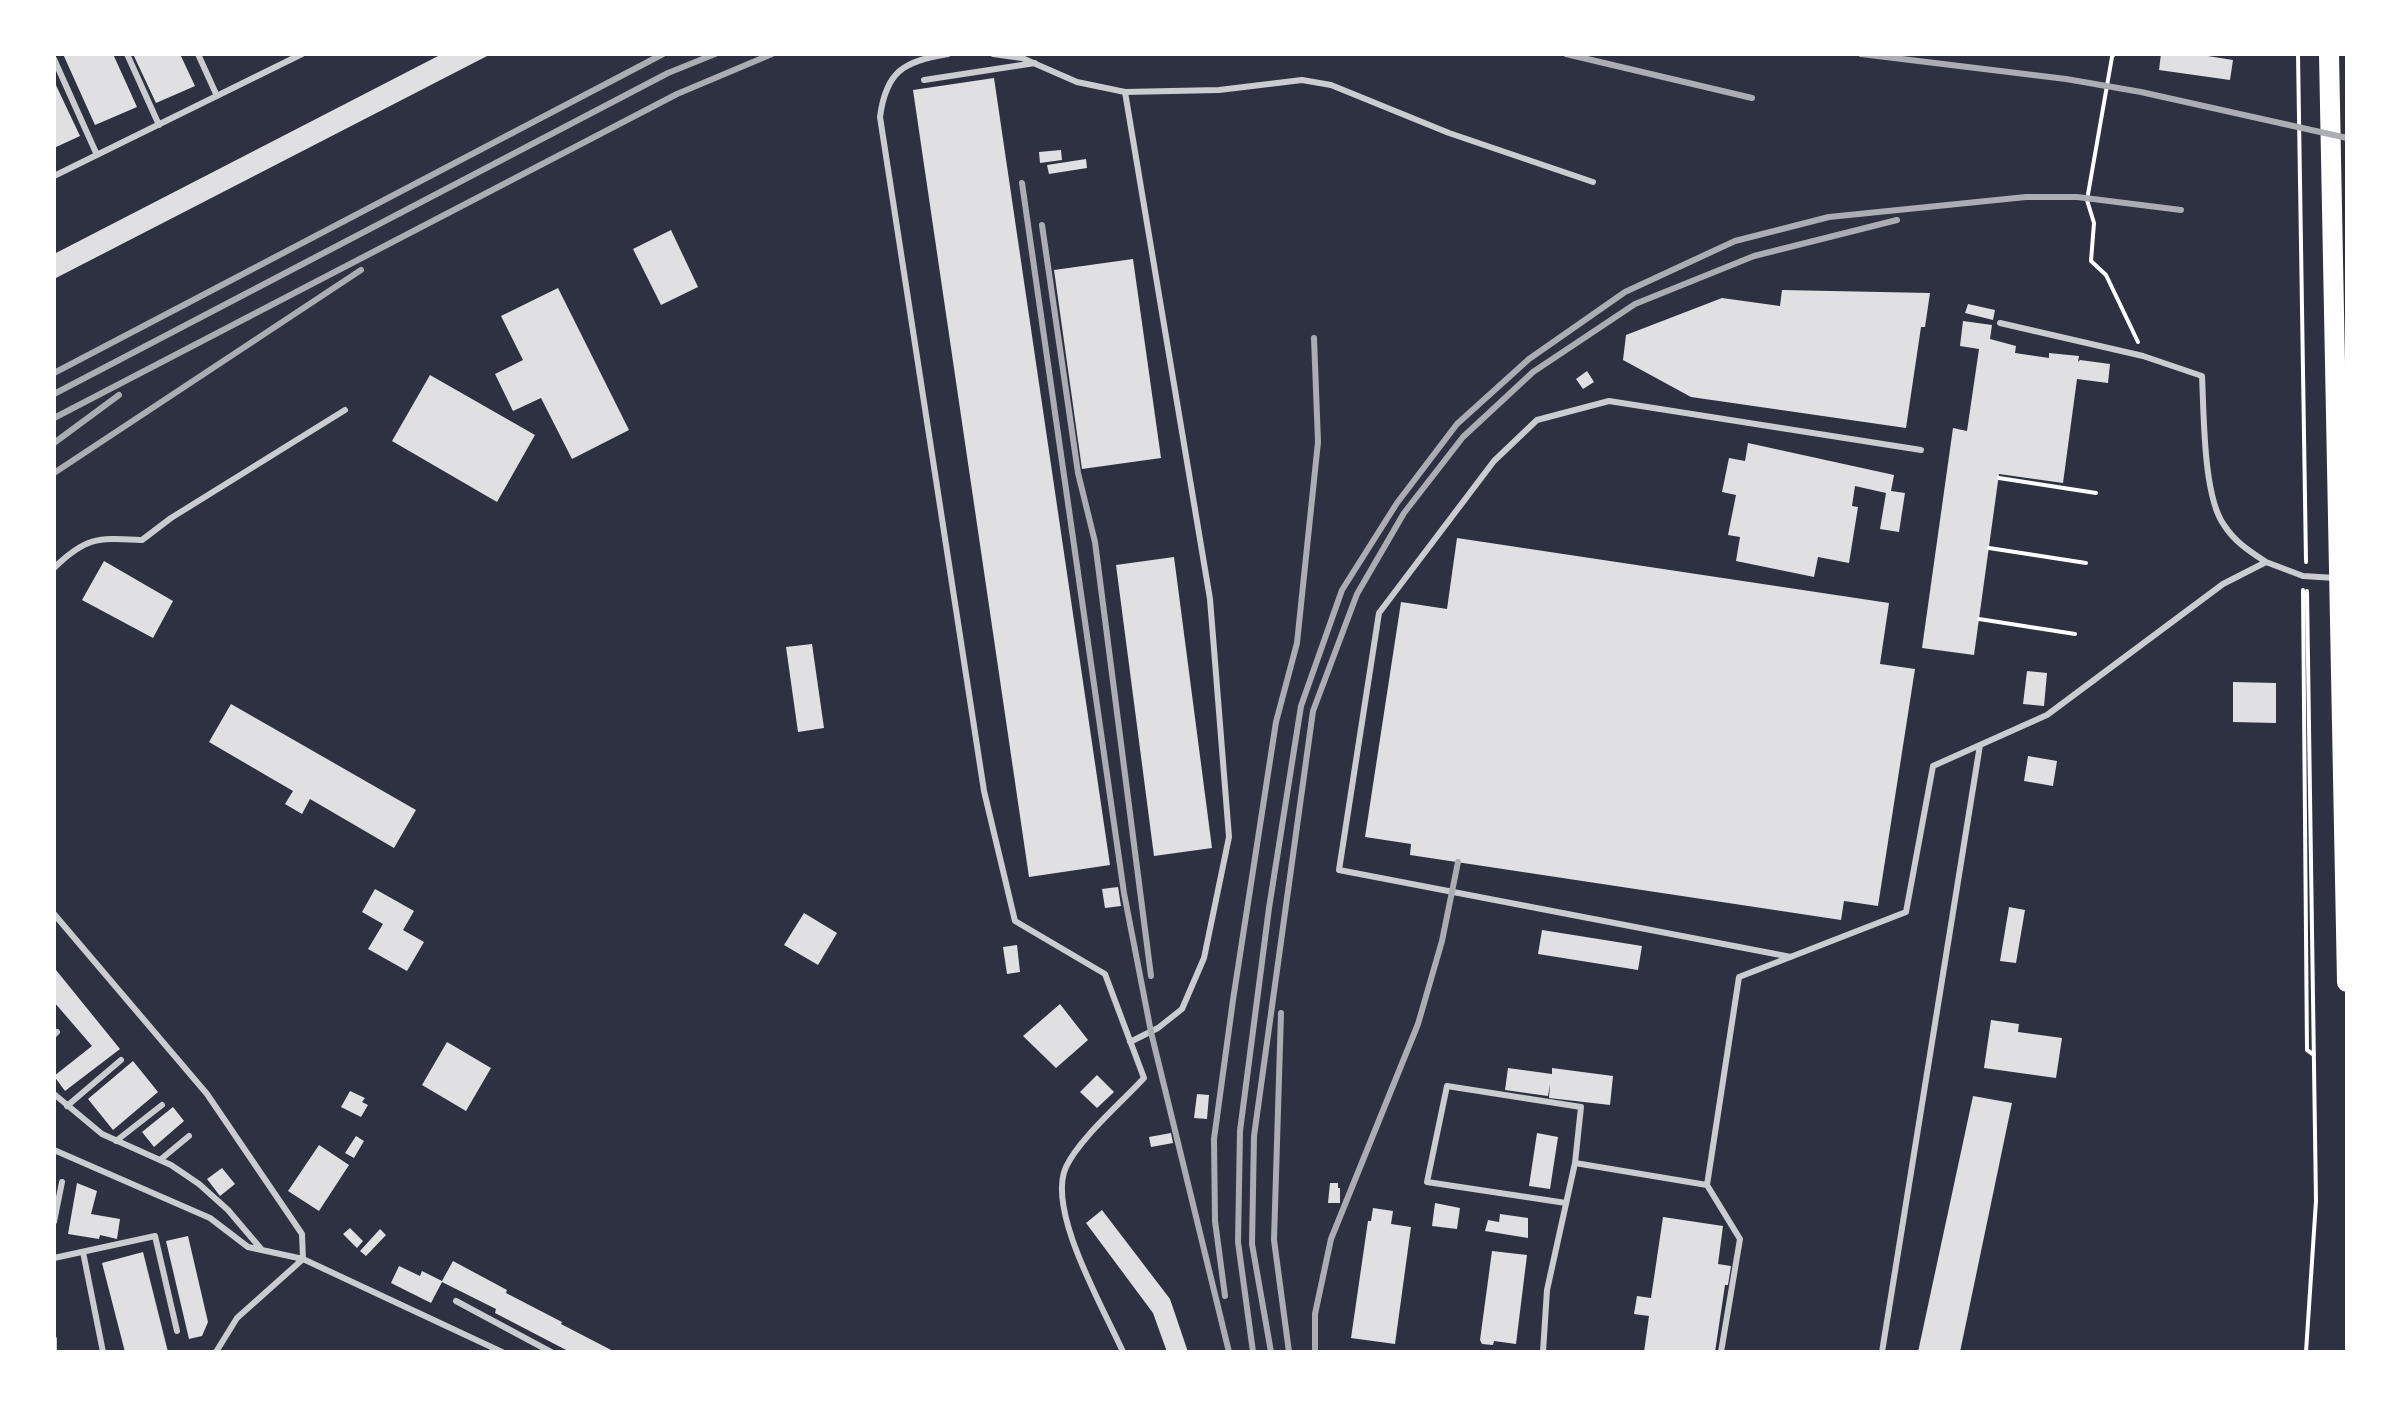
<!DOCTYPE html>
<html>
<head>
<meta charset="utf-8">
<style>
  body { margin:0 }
  #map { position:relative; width:2401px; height:1406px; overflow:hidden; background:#2d3142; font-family:Rubik,sans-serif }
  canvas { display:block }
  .frame { position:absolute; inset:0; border:56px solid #fff; pointer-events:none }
</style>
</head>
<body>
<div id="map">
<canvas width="2401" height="1406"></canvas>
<div class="frame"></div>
</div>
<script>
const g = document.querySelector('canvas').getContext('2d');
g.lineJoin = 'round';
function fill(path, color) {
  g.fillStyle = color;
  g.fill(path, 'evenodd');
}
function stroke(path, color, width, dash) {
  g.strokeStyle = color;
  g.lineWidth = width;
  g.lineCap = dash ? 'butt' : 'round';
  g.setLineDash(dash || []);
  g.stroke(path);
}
fill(new Path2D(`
  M 63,54 L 113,54 L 137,107 L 95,125 Z
  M 133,54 L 180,54 L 195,86 L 156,103 Z
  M 442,54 L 491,54 L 54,279 L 54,254 Z
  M 2161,54 L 2195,54 L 2233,60 L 2230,80 L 2159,70 Z
  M 994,78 L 1110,865 L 1029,877 L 913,90 Z
  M 54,81 L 80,136 L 54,148 Z
  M 1061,150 L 1062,160 L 1040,163 L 1039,152 Z
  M 1086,159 L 1087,168 L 1049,174 L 1047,165 Z
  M 671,230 L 698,287 L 661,305 L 633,249 Z
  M 1133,259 L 1161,458 L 1082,469 L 1054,270 Z
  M 558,288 L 629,430 L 572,459 L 541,398 L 513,411 L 495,374 L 523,360 L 501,316 Z
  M 1782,290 L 1930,293 L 1925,327 L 1921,327 L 1906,428 L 1691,397 L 1623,360 L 1626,335 L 1722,298 L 1780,306 Z
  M 1968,304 L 1995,310 L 1993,320 L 1965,313 Z
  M 1963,321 L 1992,325 L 1990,339 L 2016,346 L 2015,353 L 2049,358 L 2049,353 L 2079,356 L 2078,362 L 2080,360 L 2110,364 L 2108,383 L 2077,379 L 2063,483 L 1999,474 L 1974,655 L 1922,648 L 1953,428 L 1967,431 L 1979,349 L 1960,346 Z
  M 1587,371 L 1594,382 L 1583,389 L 1576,379 Z
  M 430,375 L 535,435 L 497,502 L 392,441 Z
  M 1748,443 L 1894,475 L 1891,491 L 1905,493 L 1899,532 L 1880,529 L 1886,493 L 1855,486 L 1852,506 L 1858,507 L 1849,563 L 1818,557 L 1814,577 L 1736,561 L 1740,537 L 1728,535 L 1736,495 L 1722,492 L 1729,458 L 1745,461 Z
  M 1457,538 L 1889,603 L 1880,664 L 1915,669 L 1878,906 L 1844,901 L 1841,920 L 1410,855 L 1411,844 L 1365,837 L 1401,602 L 1447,609 Z
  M 1174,557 L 1212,848 L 1154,856 L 1116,565 Z
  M 104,561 L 173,601 L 153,638 L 82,600 Z
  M 812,644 L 824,728 L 798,732 L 786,647 Z
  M 2027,671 L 2047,673 L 2044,706 L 2023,704 Z
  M 2233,682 L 2276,683 L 2276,723 L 2233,722 Z
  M 231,704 L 416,810 L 394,848 L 310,799 L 302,814 L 285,804 L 293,791 L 209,742 Z
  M 2028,756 L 2057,761 L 2053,786 L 2024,781 Z
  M 1118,887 L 1121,906 L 1105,908 L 1102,889 Z
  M 375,889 L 414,911 L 403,930 L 424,942 L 407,971 L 368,949 L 383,924 L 362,912 Z
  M 2009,907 L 2025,910 L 2016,963 L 2000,961 Z
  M 804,913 L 837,933 L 818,965 L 784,945 Z
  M 1542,930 L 1642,946 L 1638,970 L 1538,954 Z
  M 1017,945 L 1020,972 L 1007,974 L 1003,947 Z
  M 56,970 L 120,1049 L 65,1091 L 54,1076 L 92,1046 L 54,1002 Z
  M 1060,1004 L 1088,1040 L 1056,1068 L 1023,1036 Z
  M 1991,1020 L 2019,1024 L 2018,1032 L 2062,1038 L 2056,1078 L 1984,1068 Z
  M 447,1042 L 491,1068 L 466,1111 L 422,1085 Z
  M 133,1061 L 158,1092 L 113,1130 L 88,1099 Z
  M 1508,1068 L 1552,1074 L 1552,1068 L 1613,1076 L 1610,1105 L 1549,1098 L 1550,1084 L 1548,1096 L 1505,1090 Z
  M 1097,1075 L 1114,1092 L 1097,1108 L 1080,1092 Z
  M 350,1091 L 365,1098 L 362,1102 L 368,1105 L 361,1117 L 341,1107 Z
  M 1197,1094 L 1209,1095 L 1207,1119 L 1194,1118 Z
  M 1973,1096 L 2012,1103 L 1960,1352 L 1918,1352 Z
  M 173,1107 L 184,1121 L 154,1147 L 142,1132 Z
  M 1171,1133 L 1173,1143 L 1151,1147 L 1149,1137 Z
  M 1537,1133 L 1558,1137 L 1550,1189 L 1529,1186 Z
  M 356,1136 L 364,1141 L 354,1158 L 345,1153 Z
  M 319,1145 L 349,1165 L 319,1211 L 288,1191 Z
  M 222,1168 L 235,1184 L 220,1196 L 207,1179 Z
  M 77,1183 L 97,1191 L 91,1214 L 120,1219 L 117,1239 L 100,1235 L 99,1239 L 68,1234 Z
  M 1330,1183 L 1338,1183 L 1338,1188 L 1340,1188 L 1340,1203 L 1328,1203 Z
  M 1435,1203 L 1460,1208 L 1457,1229 L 1432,1226 Z
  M 1373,1208 L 1393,1211 L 1391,1224 L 1411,1227 L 1395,1344 L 1351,1338 L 1368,1221 L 1371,1221 Z
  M 1102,1210 L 1170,1299 L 1188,1352 L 1167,1352 L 1153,1313 L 1086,1223 Z
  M 1500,1214 L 1528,1218 L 1528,1238 L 1485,1231 L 1488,1220 L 1499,1222 Z
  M 1663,1217 L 1723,1226 L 1718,1264 L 1731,1266 L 1728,1285 L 1725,1285 L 1715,1352 L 1644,1352 L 1649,1316 L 1634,1314 L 1637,1296 L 1651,1298 Z
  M 350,1228 L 363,1241 L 357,1248 L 343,1234 Z
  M 380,1229 L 386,1235 L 366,1256 L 360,1251 Z
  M 188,1236 L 208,1322 L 202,1336 L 189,1339 L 166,1241 Z
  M 1492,1251 L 1527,1255 L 1516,1344 L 1494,1341 L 1493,1345 L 1482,1344 L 1480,1340 Z
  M 143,1252 L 168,1352 L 125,1352 L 102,1263 Z
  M 453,1261 L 507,1290 L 506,1293 L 562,1322 L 561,1324 L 615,1352 L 570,1352 L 495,1313 L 496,1309 L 442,1282 L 431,1303 L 391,1283 L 399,1266 L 420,1276 L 422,1271 L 442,1281 Z`), '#e0e0e3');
stroke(new Path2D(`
  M 2114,54 L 2112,57 L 2087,200 L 2094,223 L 2091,261 L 2106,275 L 2138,342
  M 2298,54 L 2306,562
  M 1999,478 L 2096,493
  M 1989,548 L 2086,563
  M 2303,590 L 2307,1050 L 2314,1055
  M 1979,619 L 2075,634
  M 2306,1352 L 2316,1201 L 2307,591`), '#fff', 4);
stroke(new Path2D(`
  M 127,54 L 159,125
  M 198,54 L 217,96
  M 948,54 C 904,61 886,71 880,117 L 984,791 L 1015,921 L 1105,974 L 1144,1078 C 1122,1102 1079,1139 1066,1167 C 1046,1210 1104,1309 1123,1352
  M 993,54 L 1022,58 L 1077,82 L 1125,92 L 1219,90 L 1302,80 L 1331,85 L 1449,133 L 1593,182
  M 54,59 L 97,155
  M 924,80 L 1035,63
  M 1125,92 L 1210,599 L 1229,837 L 1204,958 L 1182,1009 L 1158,1028 L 1130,1042
  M 54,176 L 302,54
  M 2000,323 L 2143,356 L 2202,376 C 2204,413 2203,496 2224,525 C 2235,542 2249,551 2266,562
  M 54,568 C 87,536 98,538 142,540 L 171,518 L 345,410
  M 54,914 L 207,1094 L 302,1234 L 303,1259 L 248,1247 L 210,1218 L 54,1150
  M 1791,957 L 1339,870 L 1379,613 L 1494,461 L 1537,420 L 1609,401 L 1921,450
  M 54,1035 L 57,1032
  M 54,1094 L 102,1134 L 171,1165 L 199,1184 L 228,1210 L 262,1250
  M 67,1106 L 121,1060
  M 116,1141 L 162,1105
  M 160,1160 L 189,1136
  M 1566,1203 L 1427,1182 L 1447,1086 L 1581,1107 L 1575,1163
  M 54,1222 L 62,1182
  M 83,1252 L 103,1352
  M 54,1258 L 155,1236 L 177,1331
  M 456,1301 L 551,1352
  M 54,1339 L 54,1352
  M 216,1352 L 237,1318 L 303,1259 L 502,1352
  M 1543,1352 L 1547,1290 L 1575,1163 L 1707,1185
  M 1721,1352 L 1740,1239 L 1707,1185 L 1739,977 L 1906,912 L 1933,766 L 2047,715 L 2223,584 L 2266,562 L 2303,576 L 2335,578
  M 1882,1352 L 1980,745`), '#caccd0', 6);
stroke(new Path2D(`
  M 2329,54 L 2347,982`), '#fff', 20);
stroke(new Path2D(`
  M 1566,54 L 1752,98
  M 1861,54 L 2066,79 L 2141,92 L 2347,138
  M 1022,183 L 1124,893 L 1151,1032 L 1229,1352
  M 1042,225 L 1078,473 L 1095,542 L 1151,976
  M 54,373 L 663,54
  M 54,394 L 668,73 L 715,54
  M 54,418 L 677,94 L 772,54
  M 54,443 L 119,395
  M 54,473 L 361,270
  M 1281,1013 L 1274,1240 L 1289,1352
  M 1225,1296 L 1215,1221 L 1214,1139 L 1233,1000 L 1276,722 L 1297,643 L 1318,442 L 1314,338
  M 1253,1352 L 1238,1242 L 1240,1131 L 1269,908 L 1301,706 L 1342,590 L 1397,503 L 1457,424 L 1529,359 L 1625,292 L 1735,241 L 1829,217 L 2026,197 L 2077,197 L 2181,210
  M 1271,1352 L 1252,1244 L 1254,1136 L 1313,711 L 1357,594 L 1404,513 L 1463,437 L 1533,372 L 1635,304 L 1754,256 L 1897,220
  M 1315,1352 L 1315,1314 L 1331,1239 L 1418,1024 L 1442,941 L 1458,862`), '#abadb3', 6);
</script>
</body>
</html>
